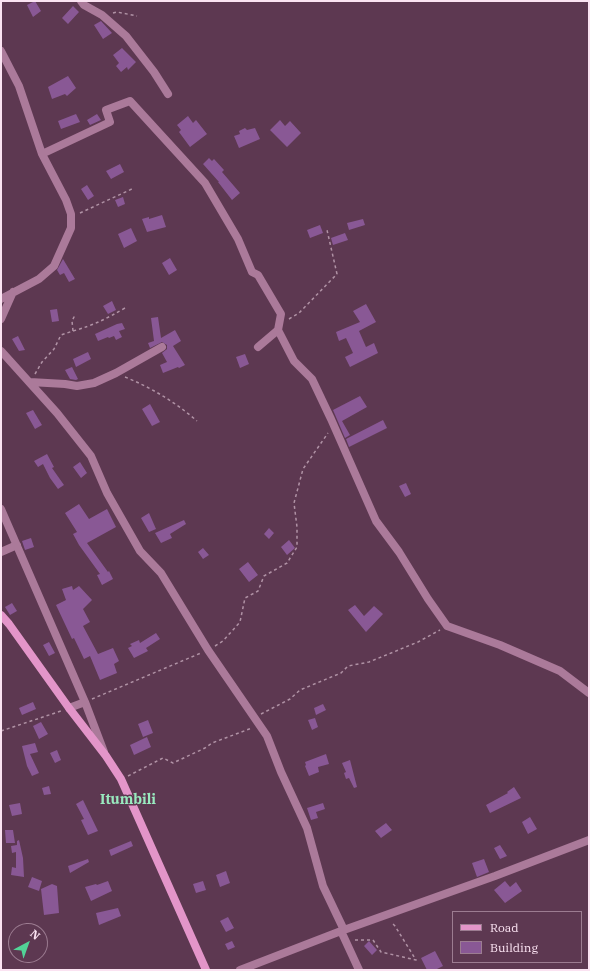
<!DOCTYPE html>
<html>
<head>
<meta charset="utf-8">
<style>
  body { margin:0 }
  #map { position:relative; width:590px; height:971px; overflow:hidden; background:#5d3851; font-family:"IBM Plex Serif",serif }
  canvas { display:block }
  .frame { position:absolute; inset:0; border:2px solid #fbe3f2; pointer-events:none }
  .legend { position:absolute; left:452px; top:911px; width:130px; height:52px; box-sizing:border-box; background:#5d3851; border:1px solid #9c7c91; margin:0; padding:5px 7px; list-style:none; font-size:12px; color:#fbe3f2 }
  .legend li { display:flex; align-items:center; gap:8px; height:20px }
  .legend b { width:20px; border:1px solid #9c7c91 }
  .north { position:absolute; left:8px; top:923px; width:40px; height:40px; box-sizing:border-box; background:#5d3851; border:1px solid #9c7c91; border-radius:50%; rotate:41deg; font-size:11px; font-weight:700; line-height:16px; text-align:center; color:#fbe3f2 }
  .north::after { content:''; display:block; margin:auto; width:14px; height:18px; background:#52d397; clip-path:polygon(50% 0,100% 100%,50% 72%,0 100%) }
</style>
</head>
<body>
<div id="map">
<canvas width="590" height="971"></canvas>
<div class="frame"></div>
<ul class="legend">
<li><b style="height:5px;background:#e395c9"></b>Road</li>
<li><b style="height:11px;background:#895895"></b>Building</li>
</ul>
<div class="north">N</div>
</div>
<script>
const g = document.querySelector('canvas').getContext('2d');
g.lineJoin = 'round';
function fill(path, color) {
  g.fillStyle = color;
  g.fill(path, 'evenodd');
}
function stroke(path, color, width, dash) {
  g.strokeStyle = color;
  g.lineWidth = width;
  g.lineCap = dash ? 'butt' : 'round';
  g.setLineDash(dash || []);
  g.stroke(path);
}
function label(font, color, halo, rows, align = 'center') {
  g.font = font + ' "IBM Plex Serif",serif';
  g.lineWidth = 3;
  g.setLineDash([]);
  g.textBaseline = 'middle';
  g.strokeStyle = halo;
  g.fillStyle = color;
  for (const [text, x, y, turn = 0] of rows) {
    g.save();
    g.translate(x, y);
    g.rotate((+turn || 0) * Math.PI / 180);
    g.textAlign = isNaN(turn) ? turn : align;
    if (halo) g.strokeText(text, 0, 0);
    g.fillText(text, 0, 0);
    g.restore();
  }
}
fill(new Path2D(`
  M 35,1 L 41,11 L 33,17 L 27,5 Z
  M 73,6 L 79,12 L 68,24 L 62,18 Z
  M 101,21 L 112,33 L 103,39 L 94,25 Z
  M 122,48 L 136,62 L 128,70 L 127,67 L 121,72 L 116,66 L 119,63 L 113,55 Z
  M 68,76 L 76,88 L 67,96 L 65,94 L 52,99 L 48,87 Z
  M 76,114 L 80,122 L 61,129 L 58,121 Z
  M 97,114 L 101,120 L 90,125 L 87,120 Z
  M 188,116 L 193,123 L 196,120 L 207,134 L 190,147 L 179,132 L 181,130 L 177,125 Z
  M 280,120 L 285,126 L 290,121 L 301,133 L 287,147 L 270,130 Z
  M 245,128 L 247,130 L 255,128 L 260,139 L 239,148 L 234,136 L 240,134 L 239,131 Z
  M 209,158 L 212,161 L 214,159 L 224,170 L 222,172 L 240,193 L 232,200 L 218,182 L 219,182 L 203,164 Z
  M 120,164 L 124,172 L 111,179 L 106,171 Z
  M 87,185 L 94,196 L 88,200 L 81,189 Z
  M 123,197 L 125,204 L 118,207 L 115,200 Z
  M 162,215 L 166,227 L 147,232 L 142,219 L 149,217 L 149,219 Z
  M 363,219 L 365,225 L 349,230 L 347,223 Z
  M 320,225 L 323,233 L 310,238 L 307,230 Z
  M 131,228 L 137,241 L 124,248 L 118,234 Z
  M 345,233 L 348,240 L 333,245 L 331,238 Z
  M 170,258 L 177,270 L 169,275 L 162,263 Z
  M 63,259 L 75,279 L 69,282 L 64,273 L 60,275 L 57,270 Z
  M 112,301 L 116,310 L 108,314 L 103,306 Z
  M 366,304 L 376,322 L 359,331 L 366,347 L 374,343 L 378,353 L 350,367 L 345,357 L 353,353 L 346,338 L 339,341 L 336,332 L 360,322 L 353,311 Z
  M 57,309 L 59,321 L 52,322 L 50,310 Z
  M 158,317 L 161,338 L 175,330 L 181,341 L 173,346 L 185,365 L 179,368 L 178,367 L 163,373 L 160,365 L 167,362 L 162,353 L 167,349 L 167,345 L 162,342 L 150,348 L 148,343 L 154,341 L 151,318 Z
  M 122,323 L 125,329 L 119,331 L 122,337 L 116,340 L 114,336 L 109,338 L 108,337 L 98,341 L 95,334 L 117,324 Z
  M 18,336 L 25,350 L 19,351 L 12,339 Z
  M 88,352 L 91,359 L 76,367 L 73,359 Z
  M 245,354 L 249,364 L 240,368 L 236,357 Z
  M 72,367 L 78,379 L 76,380 L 70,379 L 65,370 Z
  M 360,396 L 367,407 L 342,421 L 350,435 L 345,438 L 333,410 Z
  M 150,404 L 160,422 L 152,426 L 142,409 Z
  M 33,410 L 42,425 L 35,429 L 26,413 Z
  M 383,420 L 387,428 L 349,447 L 346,439 Z
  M 47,454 L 54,467 L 52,468 L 64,485 L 58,489 L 50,478 L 43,464 L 38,467 L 34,461 Z
  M 80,462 L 87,473 L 81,478 L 73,467 Z
  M 406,483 L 411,494 L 405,497 L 399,486 Z
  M 79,504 L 89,519 L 107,509 L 116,527 L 87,543 L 108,572 L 109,571 L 113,579 L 102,585 L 97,575 L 100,574 L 79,545 L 73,534 L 77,532 L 65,513 Z
  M 149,513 L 156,529 L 149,532 L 141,518 Z
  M 184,520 L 186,524 L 170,534 L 172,538 L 161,543 L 155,533 Z
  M 269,528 L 274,533 L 269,539 L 264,534 Z
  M 31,538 L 34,547 L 25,550 L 22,541 Z
  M 289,540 L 295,548 L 287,555 L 281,547 Z
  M 203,548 L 209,555 L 203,559 L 198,552 Z
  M 248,562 L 258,575 L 249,582 L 239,569 Z
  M 72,586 L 73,590 L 79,586 L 92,600 L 83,609 L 90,622 L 83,626 L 98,654 L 113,648 L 119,661 L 114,664 L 117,673 L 100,680 L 90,656 L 84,659 L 74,638 L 72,639 L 56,605 L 66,600 L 62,589 Z
  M 12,603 L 17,611 L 10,615 L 5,607 Z
  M 355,605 L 364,616 L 374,606 L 383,614 L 366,632 L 348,610 Z
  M 156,633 L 160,639 L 146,648 L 148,651 L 134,658 L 128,648 L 132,646 L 130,644 L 139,640 L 140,643 Z
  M 49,642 L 55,653 L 49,656 L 43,645 Z
  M 33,702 L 36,709 L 22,715 L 19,708 Z
  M 323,704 L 326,710 L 316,715 L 314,708 Z
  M 315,718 L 318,727 L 312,730 L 308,720 Z
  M 148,720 L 153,733 L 143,737 L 138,724 Z
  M 41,722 L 48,734 L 39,739 L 33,726 Z
  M 147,737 L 151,747 L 134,755 L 130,745 Z
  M 35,743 L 38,752 L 30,754 L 39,773 L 32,776 L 27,766 L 22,746 Z
  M 57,750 L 61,760 L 55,763 L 50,753 Z
  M 326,754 L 329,764 L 318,767 L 319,772 L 309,776 L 305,766 L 306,765 L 305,762 Z
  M 350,760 L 357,787 L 354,788 L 349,778 L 346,779 L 344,773 L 346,772 L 342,763 Z
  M 49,786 L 51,794 L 44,795 L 42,788 Z
  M 514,787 L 521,798 L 490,813 L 486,805 L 508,793 L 507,792 Z
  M 83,800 L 98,831 L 88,835 L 81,820 L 84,819 L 76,804 Z
  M 20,803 L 22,814 L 12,816 L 9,805 Z
  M 323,803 L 325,809 L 316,812 L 318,818 L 311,820 L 307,808 Z
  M 530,817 L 537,829 L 528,834 L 522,822 Z
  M 386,823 L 392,830 L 381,838 L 375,831 Z
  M 5,830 L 13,830 L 15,843 L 6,843 Z
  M 19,840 L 23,858 L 24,877 L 11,875 L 12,867 L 16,868 L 16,852 L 12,853 L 11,846 L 17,845 L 17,841 Z
  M 131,841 L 133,846 L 111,856 L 109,850 Z
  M 500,845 L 507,856 L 500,859 L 494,848 Z
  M 88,859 L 89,862 L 70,873 L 68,866 Z
  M 484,859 L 489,872 L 477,877 L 472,863 Z
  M 226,871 L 230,883 L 220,887 L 216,875 Z
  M 32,877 L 42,881 L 39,891 L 28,887 Z
  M 108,881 L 112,891 L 91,901 L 85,887 L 96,884 L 97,885 Z
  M 203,881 L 206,890 L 196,893 L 193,884 Z
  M 505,881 L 510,887 L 516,882 L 522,891 L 505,903 L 494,890 Z
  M 52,884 L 57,886 L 59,913 L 44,915 L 41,889 Z
  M 118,908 L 121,916 L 99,925 L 96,913 Z
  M 228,917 L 234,928 L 226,932 L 220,921 Z
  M 232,941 L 235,947 L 228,950 L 225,944 Z
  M 369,941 L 377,950 L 372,955 L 364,946 Z
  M 435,951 L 443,966 L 435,970 L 427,970 L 421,958 Z`), '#895895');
stroke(new Path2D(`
  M 113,13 L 117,12 L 137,16
  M 80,213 L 134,188
  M 289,319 L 299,313 L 337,274 L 327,230
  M 73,331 C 94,325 106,319 125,308
  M 35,374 L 42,362 L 54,349 L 61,335 L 73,331 L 72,321 L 75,315
  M 125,377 C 152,388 175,402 197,421
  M 215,646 L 223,641 L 240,622 L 245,598 L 258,591 L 264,576 L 287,563 L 297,547 L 297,527 L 294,503 L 303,469 L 328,433
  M 92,699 L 201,653
  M 261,714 L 290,699 L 300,690 L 341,673 L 348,666 L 369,662 L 418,642 L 440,630
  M 1,731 L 61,711
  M 128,776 L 163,758 L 173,763 L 205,748 L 212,743 L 252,728
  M 355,940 L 373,940 L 381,952 L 416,960 L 395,926 L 391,922`), '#b092a5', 1.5, [3, 3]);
stroke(new Path2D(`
  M 81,1 L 84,5 L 102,15 L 126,36 L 154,72 L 168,94
  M 1,51 L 19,86 L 42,154 L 66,200 L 71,214 L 71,228 L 54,266 L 39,279 L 1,299
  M 42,154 L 110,122 L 106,110 L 130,101 L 205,183 L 238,239 L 252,272 L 258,275 L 281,314 L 278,330 L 258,347
  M 1,319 L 13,292
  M 278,330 L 294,361 L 312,379 L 331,419 L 376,521 L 399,552 L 428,599 L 447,626 L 500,645 L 560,671 L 589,693
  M 1,351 L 57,413 L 91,456 L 107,493 L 140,551 L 161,573 L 208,650 L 267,736 L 281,772 L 307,828 L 323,886 L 344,930
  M 30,382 L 65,384 L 77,386 L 94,383 L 116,373 L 162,347
  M 1,509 L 85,702 L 104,752
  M 1,552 L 17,545
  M 69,708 L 85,702
  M 341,931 L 359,970
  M 240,970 L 341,931 L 495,876 L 589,840`), '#ab7a9a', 8);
stroke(new Path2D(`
  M 1,615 L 9,624 L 69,708 L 106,756 L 121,779 L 206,970`), '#e395c9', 8);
label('bold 14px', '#99eabf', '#5d3851', [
  ["Itumbili",128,800]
]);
</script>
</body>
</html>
